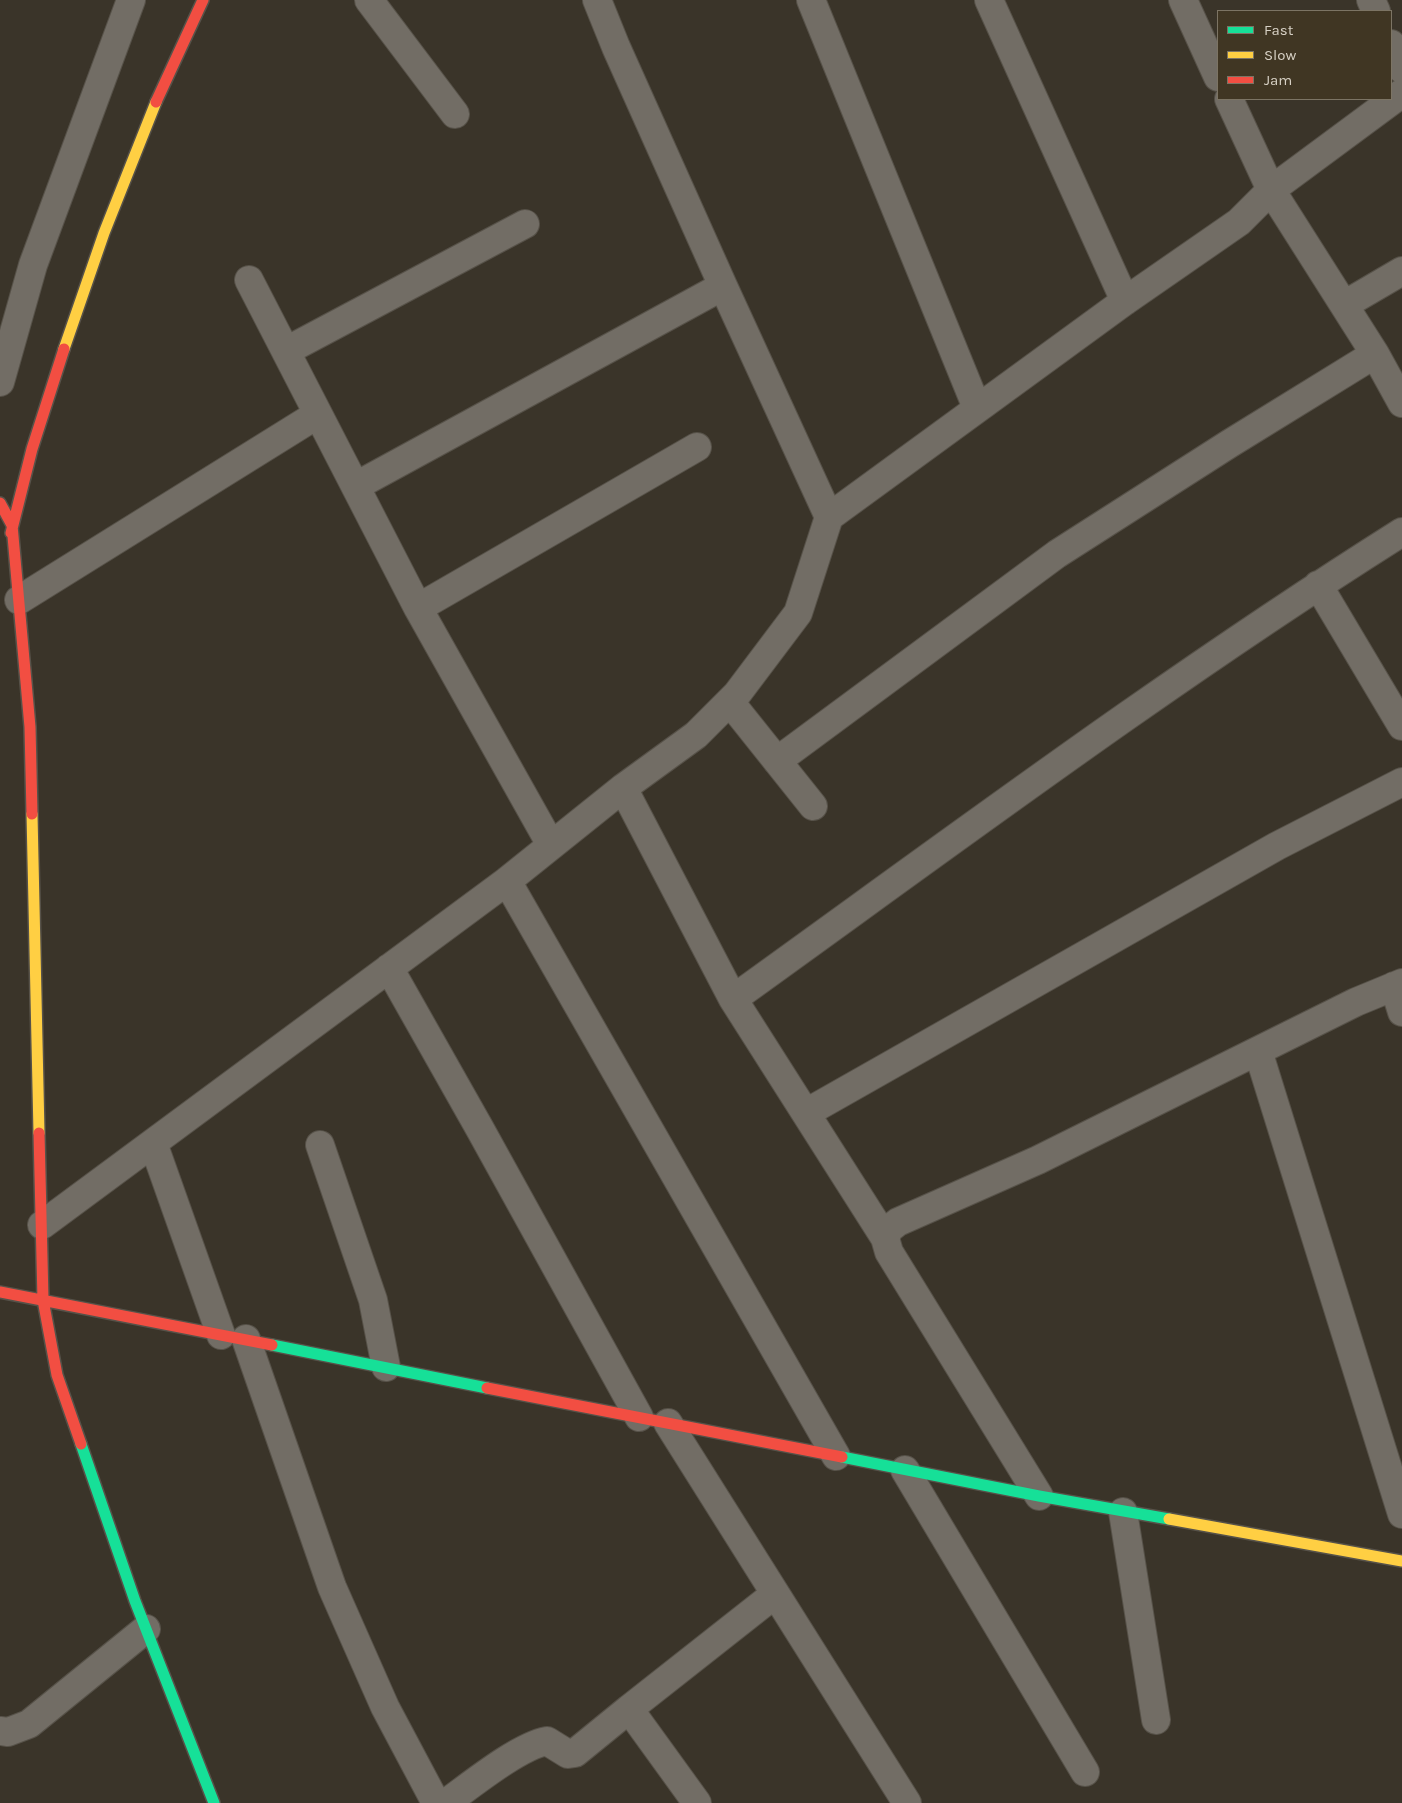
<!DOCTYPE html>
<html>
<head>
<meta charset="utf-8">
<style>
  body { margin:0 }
  #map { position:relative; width:1402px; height:1803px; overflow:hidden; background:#3a3429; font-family:Karla,sans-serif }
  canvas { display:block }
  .legend { position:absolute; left:1217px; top:10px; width:175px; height:90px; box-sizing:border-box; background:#403623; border:1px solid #7c7464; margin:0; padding:6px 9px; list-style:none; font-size:15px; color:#d7d1c5 }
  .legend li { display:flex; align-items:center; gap:10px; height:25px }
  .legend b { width:25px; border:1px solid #7c7464 }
</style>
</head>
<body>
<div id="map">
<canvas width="1402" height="1803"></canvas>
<ul class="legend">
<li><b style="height:6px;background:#16e098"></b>Fast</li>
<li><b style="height:6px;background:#ffcf43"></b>Slow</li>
<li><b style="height:6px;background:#f24e42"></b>Jam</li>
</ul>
</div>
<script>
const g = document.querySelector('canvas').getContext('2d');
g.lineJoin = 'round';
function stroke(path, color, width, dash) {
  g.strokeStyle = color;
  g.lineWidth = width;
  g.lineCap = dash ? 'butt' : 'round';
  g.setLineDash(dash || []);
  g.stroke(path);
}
const street = new Path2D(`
  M 369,0 L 455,114
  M 597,0 L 616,47 L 723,286 L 829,517
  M 811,0 L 977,408
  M 989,0 L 1125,301
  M 1183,0 L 1218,77
  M 1371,0 L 1376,11
  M 1391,44 L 1402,69
  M 1229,99 L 1271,190 L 1375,354 L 1402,403
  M 249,280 L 418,608 L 551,845
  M 1344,305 L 1402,271
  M 286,351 L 525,224
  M 0,382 L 33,265 L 131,0
  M 356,486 L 723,286
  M 1318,585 L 1402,726
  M 19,600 L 318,414
  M 418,608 L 697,447
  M 730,702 L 813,806
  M 777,761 L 1057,554 L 1229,444 L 1375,354
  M 623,788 L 733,999 C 954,840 1172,677 1402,532
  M 507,881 L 836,1456
  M 389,968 L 480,1129 L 639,1417
  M 1394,986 L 1402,1012
  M 733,999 L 885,1238
  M 1258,1051 L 1402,1514
  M 806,1113 L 1277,846 L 1402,782
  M 153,1143 L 221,1335
  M 320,1145 L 373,1300 L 386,1367
  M 42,1225 L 507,881 L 623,788 L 696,735 L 737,694 L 798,613 L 829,517 L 1125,301 L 1239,222 L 1271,190 L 1402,93
  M 246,1339 L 332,1587 L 385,1707 L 436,1803
  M 668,1423 L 907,1803
  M 905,1470 L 1085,1772
  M 1039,1496 L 889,1252 L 885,1238 L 889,1229 L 898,1222 L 1038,1160 L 1356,1002 L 1402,983
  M 1123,1512 L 1156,1720
  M 0,1731 L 8,1732 L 29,1724 L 146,1629
  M 446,1803 C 471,1785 519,1746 547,1741 L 568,1754 L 575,1753 L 629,1709
  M 697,1803 L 629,1709 L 775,1594`);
const fast = new Path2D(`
  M 272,1345 L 487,1388
  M 81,1444 L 135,1601 L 214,1803
  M 842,1457 L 1039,1496 L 1169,1519`);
const slow = new Path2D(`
  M 64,349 L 104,233 L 156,102
  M 32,814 L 39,1133
  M 1169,1519 L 1402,1561`);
const jam = new Path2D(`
  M 156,102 L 203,0
  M 0,503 L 12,525 L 30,727 L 32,814
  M 11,533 L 32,449 L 64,349
  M 39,1133 L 43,1300 L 57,1375 L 81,1444
  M 0,1292 L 272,1345
  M 487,1388 L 842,1457`);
stroke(street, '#575249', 30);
stroke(fast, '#575249', 14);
stroke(slow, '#575249', 14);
stroke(jam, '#575249', 14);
stroke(street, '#726d65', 28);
stroke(fast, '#16e098', 11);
stroke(slow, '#ffcf43', 11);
stroke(jam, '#f24e42', 11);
</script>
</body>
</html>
